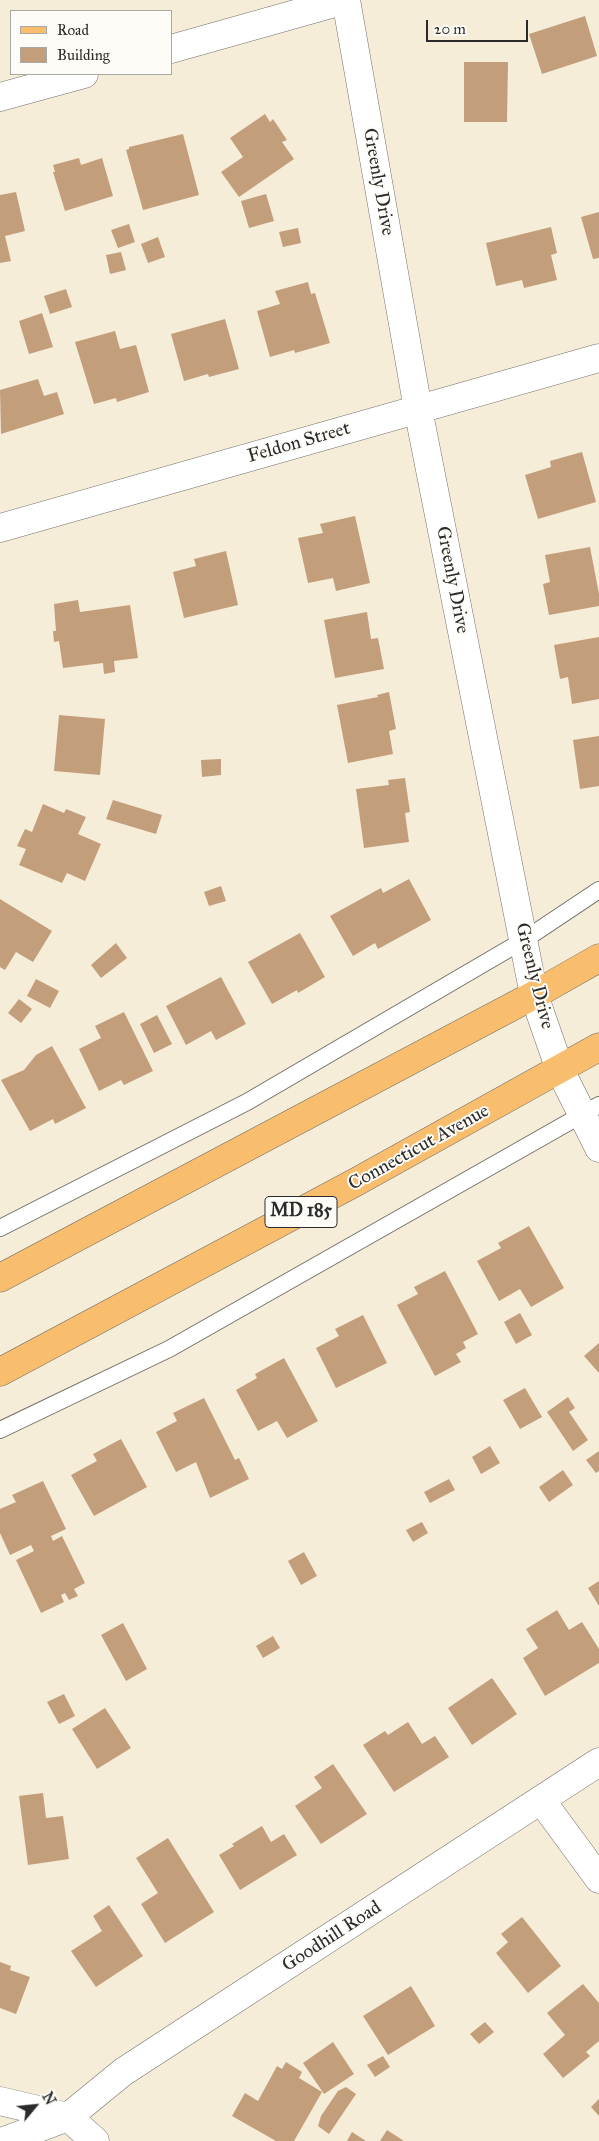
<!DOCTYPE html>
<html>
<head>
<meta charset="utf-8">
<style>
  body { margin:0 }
  #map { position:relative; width:599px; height:2141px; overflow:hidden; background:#f6edd9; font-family:"IM FELL Great Primer",serif }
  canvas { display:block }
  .legend { position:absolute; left:10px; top:10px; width:162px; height:65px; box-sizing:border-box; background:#fdfcf7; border:1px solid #a9a8a5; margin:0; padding:6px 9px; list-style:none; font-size:15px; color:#2b2b2b }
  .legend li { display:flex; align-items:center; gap:10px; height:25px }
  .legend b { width:25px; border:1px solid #a9a8a5 }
  .north { position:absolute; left:10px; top:2081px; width:50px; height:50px; -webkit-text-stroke:4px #fdfcf7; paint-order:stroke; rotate:62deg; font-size:14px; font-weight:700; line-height:20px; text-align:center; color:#2b2b2b }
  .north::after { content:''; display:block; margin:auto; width:18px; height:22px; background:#2b2b2b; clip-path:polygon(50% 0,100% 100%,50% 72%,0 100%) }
  .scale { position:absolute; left:426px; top:20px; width:102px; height:22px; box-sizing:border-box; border:2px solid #2b2b2b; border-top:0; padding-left:6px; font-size:15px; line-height:18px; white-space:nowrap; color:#2b2b2b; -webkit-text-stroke:4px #fdfcf7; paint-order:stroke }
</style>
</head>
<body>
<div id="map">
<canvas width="599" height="2141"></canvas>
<ul class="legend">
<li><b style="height:6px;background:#f9be6d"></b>Road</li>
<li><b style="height:14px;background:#c29e7b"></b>Building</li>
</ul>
<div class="north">N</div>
<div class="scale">20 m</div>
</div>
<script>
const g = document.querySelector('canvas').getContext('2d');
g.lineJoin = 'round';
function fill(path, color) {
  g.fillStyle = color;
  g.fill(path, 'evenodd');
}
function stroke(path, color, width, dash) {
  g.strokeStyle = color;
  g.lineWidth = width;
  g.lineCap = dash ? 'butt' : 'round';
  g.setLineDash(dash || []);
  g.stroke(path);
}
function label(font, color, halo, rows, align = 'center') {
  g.font = font + ' "IM FELL Great Primer",serif';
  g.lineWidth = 4;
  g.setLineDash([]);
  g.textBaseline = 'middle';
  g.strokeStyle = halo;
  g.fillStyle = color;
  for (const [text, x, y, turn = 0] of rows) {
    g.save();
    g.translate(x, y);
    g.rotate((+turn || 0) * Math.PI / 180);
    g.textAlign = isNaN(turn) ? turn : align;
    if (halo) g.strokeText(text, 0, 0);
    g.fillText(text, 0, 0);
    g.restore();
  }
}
fill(new Path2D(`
  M 585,16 L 597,56 L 542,74 L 529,34 Z
  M 464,62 L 508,62 L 507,122 L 464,122 Z
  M 265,114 L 270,122 L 273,119 L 287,140 L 282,142 L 294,159 L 239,197 L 221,172 L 243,157 L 230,138 Z
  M 183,134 L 199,195 L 143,210 L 126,150 L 129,149 L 129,147 Z
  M 79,158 L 81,165 L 102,158 L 113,196 L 65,211 L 53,172 L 55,172 L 53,165 Z
  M 16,192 L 25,231 L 5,236 L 11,261 L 0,263 L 0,195 Z
  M 266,194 L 274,221 L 249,228 L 241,201 Z
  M 599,212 L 599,258 L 593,259 L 581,217 Z
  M 129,224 L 135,242 L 118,248 L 111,230 Z
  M 551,227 L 557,253 L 551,255 L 557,280 L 524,288 L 522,280 L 496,286 L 486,243 Z
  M 298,228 L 301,243 L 283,247 L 279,232 Z
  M 158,237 L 165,257 L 148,263 L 141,244 Z
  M 121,252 L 126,270 L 110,274 L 106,255 Z
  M 308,282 L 311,294 L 315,293 L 330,343 L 295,353 L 294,350 L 270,357 L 257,311 L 280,304 L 275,291 Z
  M 66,289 L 72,307 L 50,314 L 44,296 Z
  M 42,313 L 53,347 L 29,354 L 19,321 Z
  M 225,319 L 239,369 L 209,377 L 208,374 L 184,381 L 171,334 Z
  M 115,331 L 120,349 L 136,345 L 149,392 L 117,402 L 116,398 L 94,404 L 75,342 Z
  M 38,379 L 44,396 L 57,392 L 64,414 L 1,434 L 0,390 Z
  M 582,452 L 596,502 L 538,519 L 525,475 L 551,467 L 550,461 Z
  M 355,516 L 370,583 L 336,591 L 333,578 L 308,583 L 298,538 L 323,533 L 320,524 Z
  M 590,547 L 599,594 L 599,606 L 549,615 L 543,584 L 550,582 L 545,555 Z
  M 226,551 L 238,605 L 184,618 L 173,572 L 196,566 L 194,559 Z
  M 78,600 L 80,612 L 130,605 L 138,658 L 114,661 L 115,672 L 104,674 L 103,663 L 63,668 L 59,641 L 54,642 L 53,631 L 56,631 L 54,604 Z
  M 367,612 L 371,639 L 378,638 L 384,669 L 335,678 L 324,620 Z
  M 599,637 L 599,699 L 572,704 L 568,677 L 560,679 L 554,645 Z
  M 389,692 L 396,729 L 389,731 L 393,754 L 348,763 L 337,705 L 378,697 L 377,695 Z
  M 59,715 L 105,719 L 100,775 L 54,771 Z
  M 599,736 L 599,786 L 580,789 L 573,740 Z
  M 221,759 L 221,775 L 202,777 L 201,760 Z
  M 405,778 L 410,812 L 405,813 L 409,842 L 364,848 L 356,789 L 389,785 L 388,780 Z
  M 113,800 L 162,815 L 156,834 L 106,819 Z
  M 43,804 L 64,813 L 66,809 L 86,817 L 78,834 L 101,844 L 85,881 L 67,873 L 62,883 L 19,865 L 26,849 L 17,846 L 25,829 L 32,832 Z
  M 409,879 L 431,920 L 378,949 L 375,943 L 353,956 L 330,916 L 381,888 L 383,893 Z
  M 221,886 L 226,901 L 209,906 L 204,892 Z
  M 0,899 L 52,931 L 33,962 L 16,952 L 5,970 L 0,967 Z
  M 300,933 L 325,977 L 298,993 L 297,990 L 272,1004 L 248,962 Z
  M 116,943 L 127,958 L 101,978 L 91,965 Z
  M 221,977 L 246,1024 L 216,1040 L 211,1031 L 186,1045 L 166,1006 Z
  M 36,979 L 59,991 L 50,1008 L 27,996 Z
  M 19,999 L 32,1009 L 21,1023 L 8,1013 Z
  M 124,1012 L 153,1071 L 124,1085 L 121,1080 L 99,1091 L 79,1049 L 101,1038 L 95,1026 Z
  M 157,1015 L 172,1044 L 154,1053 L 140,1024 Z
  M 52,1046 L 86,1108 L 55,1124 L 53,1119 L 30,1131 L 1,1080 L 24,1070 L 36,1055 Z
  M 529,1226 L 564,1288 L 531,1307 L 520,1289 L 499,1301 L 477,1261 L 501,1248 L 498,1243 Z
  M 445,1271 L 478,1334 L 463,1342 L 466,1348 L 456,1354 L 461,1362 L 435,1376 L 397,1305 L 418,1294 L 414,1287 Z
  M 520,1313 L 532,1335 L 516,1344 L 504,1322 Z
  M 363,1315 L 387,1363 L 336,1388 L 316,1348 L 339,1336 L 335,1329 Z
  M 599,1343 L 599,1373 L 584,1356 Z
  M 284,1358 L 318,1421 L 287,1438 L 277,1421 L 258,1431 L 236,1390 L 257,1378 L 255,1374 Z
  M 525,1388 L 542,1417 L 520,1429 L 503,1400 Z
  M 568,1397 L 575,1408 L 569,1412 L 588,1440 L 573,1451 L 547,1412 Z
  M 204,1398 L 235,1460 L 239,1458 L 249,1479 L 210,1498 L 196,1462 L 176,1472 L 156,1432 L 177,1421 L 173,1413 Z
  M 121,1439 L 147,1487 L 94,1516 L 71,1475 L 97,1461 L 93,1454 Z
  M 490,1446 L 500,1463 L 481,1474 L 472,1457 Z
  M 599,1451 L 599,1471 L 596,1473 L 586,1460 Z
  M 563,1470 L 573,1485 L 549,1502 L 539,1487 Z
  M 449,1479 L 455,1490 L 430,1503 L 424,1492 Z
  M 43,1481 L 66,1529 L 51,1536 L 53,1541 L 62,1536 L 85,1583 L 74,1589 L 78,1596 L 69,1600 L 65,1593 L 61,1595 L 64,1602 L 41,1613 L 16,1560 L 34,1551 L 31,1545 L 10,1555 L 0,1533 L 0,1509 L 16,1502 L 12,1495 Z
  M 422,1522 L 428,1533 L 413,1542 L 406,1530 Z
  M 304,1552 L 317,1576 L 301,1585 L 288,1561 Z
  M 599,1581 L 599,1606 L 588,1588 Z
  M 557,1610 L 569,1630 L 582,1622 L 599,1649 L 599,1663 L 545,1696 L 523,1658 L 538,1648 L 526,1629 Z
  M 123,1623 L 147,1669 L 126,1681 L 101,1635 Z
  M 273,1636 L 280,1648 L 263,1658 L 256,1646 Z
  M 492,1678 L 517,1714 L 472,1745 L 448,1708 Z
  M 64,1694 L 75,1716 L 59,1724 L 47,1702 Z
  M 105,1708 L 131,1748 L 97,1769 L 72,1729 Z
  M 408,1722 L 422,1744 L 435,1736 L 449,1757 L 394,1792 L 363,1745 L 385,1731 L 388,1735 Z
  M 333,1764 L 367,1814 L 321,1844 L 295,1806 L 322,1788 L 314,1777 Z
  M 43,1793 L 46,1818 L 63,1816 L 69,1859 L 28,1865 L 19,1796 Z
  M 262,1826 L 271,1842 L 284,1834 L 297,1855 L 240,1890 L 219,1855 L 234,1846 L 232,1844 Z
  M 168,1838 L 214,1912 L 165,1943 L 141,1904 L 158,1893 L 136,1858 Z
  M 109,1905 L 143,1956 L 96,1987 L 71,1951 L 102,1931 L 93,1916 Z
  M 522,1917 L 561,1966 L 528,1993 L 496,1953 L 508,1942 L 501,1934 Z
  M 0,1962 L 11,1966 L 10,1970 L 30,1977 L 16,2014 L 0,2008 Z
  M 583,1984 L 599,2003 L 599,2041 L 586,2052 L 590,2056 L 563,2078 L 543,2054 L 565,2035 L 547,2013 Z
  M 411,1986 L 435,2026 L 388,2055 L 363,2016 Z
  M 485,2022 L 494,2032 L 479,2044 L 470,2034 Z
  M 333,2042 L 354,2074 L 324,2094 L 303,2063 Z
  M 383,2056 L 390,2067 L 375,2077 L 367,2065 Z
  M 286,2062 L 302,2072 L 299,2078 L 322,2092 L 294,2141 L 276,2141 L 232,2116 L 245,2093 L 258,2101 L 277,2066 L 282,2069 Z
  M 346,2087 L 356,2094 L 329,2134 L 318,2126 L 321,2116 L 338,2091 Z
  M 599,2099 L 599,2116 L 591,2107 Z
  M 387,2130 L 404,2141 L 380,2141 Z
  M 352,2132 L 366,2141 L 347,2141 Z`), '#c29e7b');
const lane = new Path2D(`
  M 0,1228 L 247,1102 L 524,940 L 599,890
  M 0,1430 L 169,1349 L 599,1105`);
const street = new Path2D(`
  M 346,0 L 418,409 L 534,995 L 560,1070 L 599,1148
  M 171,49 L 345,0
  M 0,97 L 84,74
  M 0,528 L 599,358
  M 541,1800 L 599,1879
  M 0,2101 L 68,2117 L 95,2141
  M 4,2141 L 68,2117 L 123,2072 L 599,1762`);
const primary = new Path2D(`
  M 0,1278 L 534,995 L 599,958
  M 0,1372 L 356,1182 L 599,1047`);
stroke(lane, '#726f68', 18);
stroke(street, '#726f68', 29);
stroke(primary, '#726f68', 29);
stroke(lane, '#fff', 16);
stroke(street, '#fff', 28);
stroke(primary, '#f9be6d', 28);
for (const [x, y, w] of [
  [301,1212,72]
]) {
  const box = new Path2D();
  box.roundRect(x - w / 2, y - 15.5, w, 31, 4);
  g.fillStyle = '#fdfcf7';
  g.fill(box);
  stroke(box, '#2b2b2b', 1);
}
label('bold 18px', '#2b2b2b', null, [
  ["MD 185",301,1212]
]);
label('19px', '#2b2b2b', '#fdfcf7', [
  ["Greenly Drive",378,182,80],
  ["Feldon Street",299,443,-16],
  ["Greenly Drive",452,580,79],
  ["Greenly Drive",534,976,76],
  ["Connecticut Avenue",419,1148,-29],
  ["Goodhill Road",332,1937,-33]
]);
</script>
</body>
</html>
